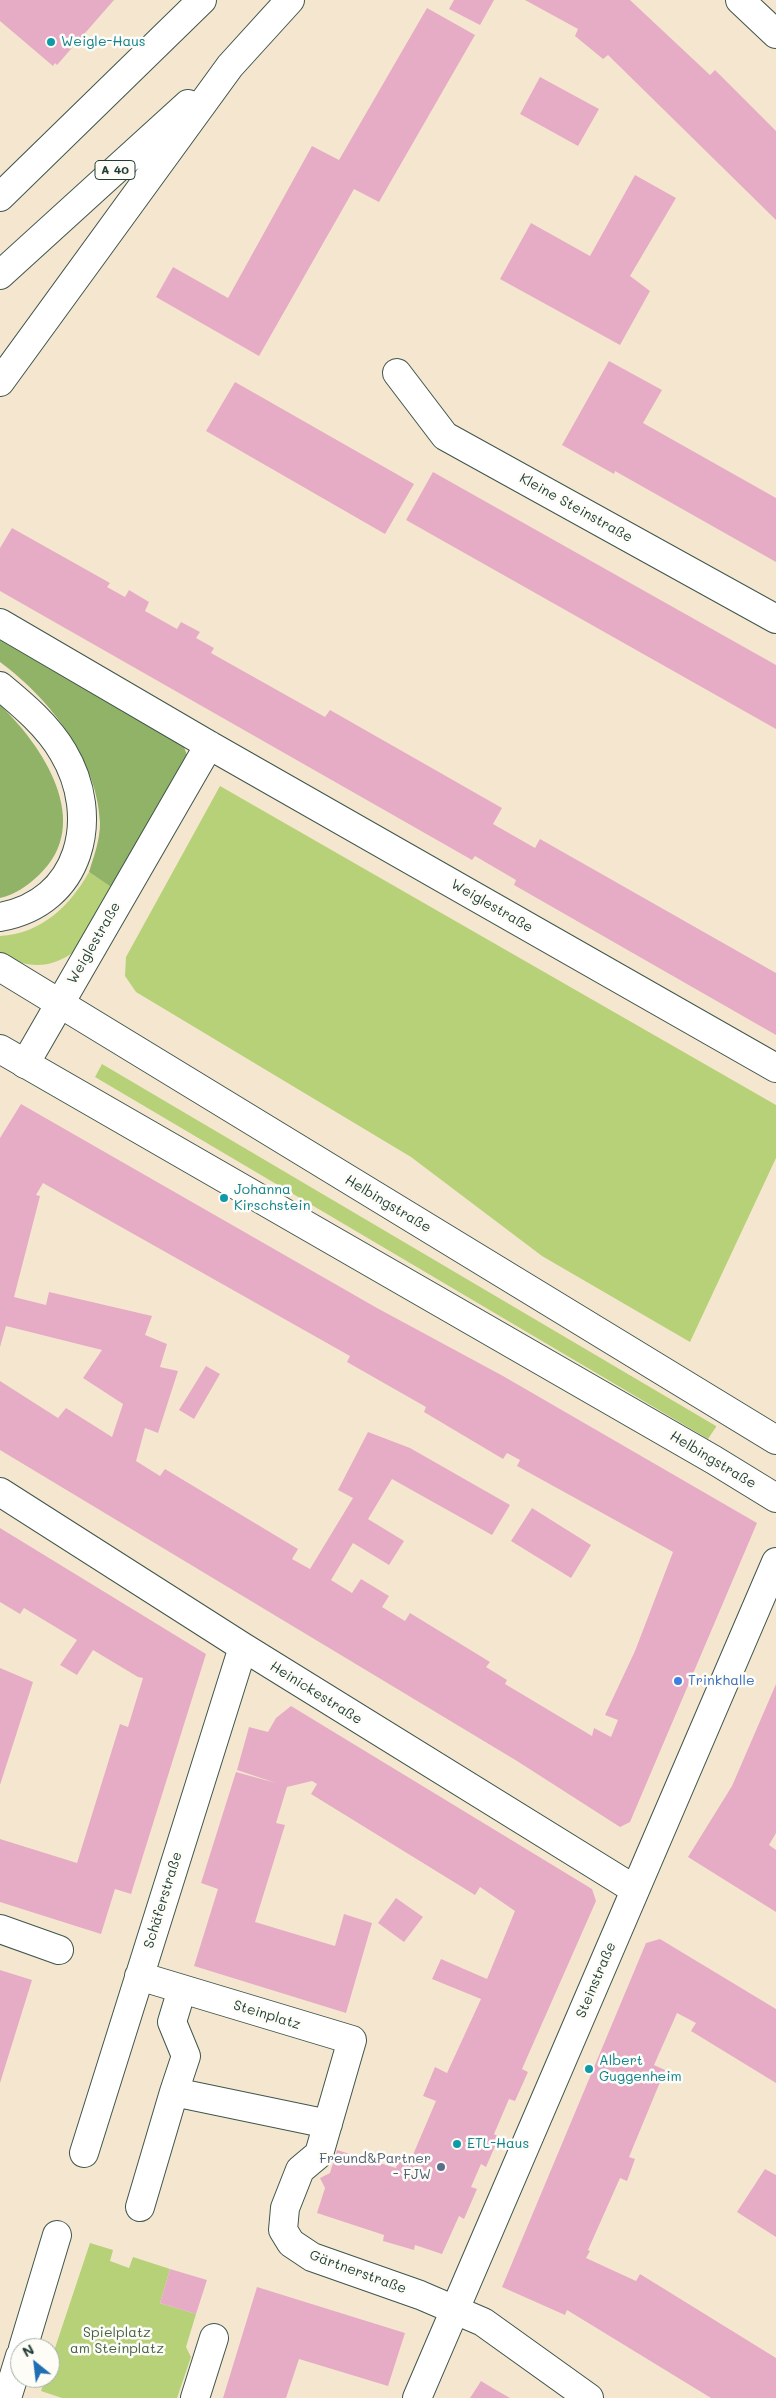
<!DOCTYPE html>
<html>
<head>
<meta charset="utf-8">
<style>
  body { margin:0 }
  #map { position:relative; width:776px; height:2398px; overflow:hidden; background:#f5e7cf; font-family:Mali,sans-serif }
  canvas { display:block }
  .north { position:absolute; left:10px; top:2338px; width:50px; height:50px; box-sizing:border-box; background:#fdfcf7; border:1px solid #a4b0a9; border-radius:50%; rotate:331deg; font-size:14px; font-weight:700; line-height:20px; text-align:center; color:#1f3d34 }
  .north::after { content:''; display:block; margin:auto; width:18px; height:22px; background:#1f6fb2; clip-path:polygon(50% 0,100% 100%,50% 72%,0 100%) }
</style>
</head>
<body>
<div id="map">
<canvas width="776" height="2398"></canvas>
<div class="north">N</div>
</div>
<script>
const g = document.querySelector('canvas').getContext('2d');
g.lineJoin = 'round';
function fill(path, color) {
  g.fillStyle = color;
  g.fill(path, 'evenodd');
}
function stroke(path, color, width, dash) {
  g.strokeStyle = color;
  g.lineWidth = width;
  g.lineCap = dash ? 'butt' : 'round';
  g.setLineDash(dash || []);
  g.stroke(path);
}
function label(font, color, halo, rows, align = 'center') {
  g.font = font + ' Mali,sans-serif';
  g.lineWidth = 5;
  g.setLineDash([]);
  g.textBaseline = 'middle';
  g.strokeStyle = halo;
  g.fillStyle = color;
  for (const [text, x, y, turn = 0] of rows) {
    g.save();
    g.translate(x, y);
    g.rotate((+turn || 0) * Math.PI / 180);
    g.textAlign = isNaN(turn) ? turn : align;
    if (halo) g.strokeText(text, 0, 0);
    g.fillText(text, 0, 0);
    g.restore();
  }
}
fill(new Path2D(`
  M 220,786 L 776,1105 L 776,1158 L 690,1342 L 542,1256 L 411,1157 L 136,992 L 125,976 L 126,957 Z
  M 89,872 L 117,891 C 108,904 85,943 75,951 C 50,970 25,969 0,952 L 0,936 C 41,934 70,906 89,872 Z
  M 102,1064 L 716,1426 L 716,1427 L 708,1439 L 95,1077 Z
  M 90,2243 L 113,2250 L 110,2261 L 129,2268 L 133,2257 L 170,2269 L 160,2303 L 196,2314 L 186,2347 L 191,2357 L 177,2398 L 62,2398 L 41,2391 L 45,2378 L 50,2378 L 50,2363 Z`), '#b6d177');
fill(new Path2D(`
  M 0,634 L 183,744 L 189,761 L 117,891 L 89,872 C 94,856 100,840 100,823 C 98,760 49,698 0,662 Z
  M 0,705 C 42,745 95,823 39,875 C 28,885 15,895 0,898 Z`), '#90b368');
fill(new Path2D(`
  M 0,0 L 114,0 L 57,65 L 55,63 L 53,66 L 0,21 Z
  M 454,0 L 494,0 L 480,25 L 449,9 Z
  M 525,0 L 630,0 L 710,75 L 715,70 L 776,131 L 776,220 L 608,55 L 603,59 L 575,36 L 578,29 Z
  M 427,8 L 475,35 L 379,202 L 354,189 L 259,356 L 156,297 L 173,267 L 228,298 L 312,146 L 339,160 Z
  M 540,77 L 599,109 L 578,146 L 520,114 Z
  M 635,175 L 676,198 L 630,276 L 650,291 L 620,345 L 500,279 L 531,223 L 590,256 Z
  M 609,361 L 662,390 L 643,423 L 776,498 L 776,562 L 615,471 L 614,474 L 562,445 Z
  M 235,382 L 414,484 L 385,534 L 206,431 Z
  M 433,472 L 776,665 L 776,729 L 406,520 Z
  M 12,528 L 110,583 L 107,587 L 125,597 L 129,590 L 149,602 L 145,611 L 177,629 L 181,622 L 200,632 L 196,638 L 214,648 L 211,653 L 325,717 L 330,710 L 502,808 L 493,824 L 535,848 L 540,839 L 776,973 L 776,1035 L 514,885 L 516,880 L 475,856 L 472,860 L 0,591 L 0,548 Z
  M 21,1104 L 377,1308 L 503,1376 L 757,1523 L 630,1822 L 620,1827 L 517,1761 L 0,1450 L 0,1381 L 58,1418 L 66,1408 L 112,1437 L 123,1404 L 83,1378 L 102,1350 L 6,1326 L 0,1347 L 0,1138 ZM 43,1183 L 350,1356 L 347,1362 L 426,1407 L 424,1412 L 503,1459 L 507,1453 L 520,1460 L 517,1466 L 673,1552 L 635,1651 L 605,1715 L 618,1720 L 611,1737 L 594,1728 L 592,1736 L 505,1684 L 507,1680 L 486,1667 L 490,1662 L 410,1613 L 405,1621 L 382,1607 L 389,1596 L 361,1579 L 352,1593 L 331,1580 L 353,1543 L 389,1565 L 404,1541 L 368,1519 L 392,1479 L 492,1535 L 510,1505 L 410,1448 L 368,1432 L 338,1490 L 353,1498 L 310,1569 L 292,1559 L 298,1549 L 165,1469 L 160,1476 L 136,1461 L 145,1428 L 158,1433 L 178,1371 L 160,1367 L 167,1344 L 145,1335 L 152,1316 L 49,1292 L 46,1305 L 14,1297 L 40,1196 L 36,1195 Z
  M 206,1366 L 220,1374 L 194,1419 L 179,1410 Z
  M 532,1508 L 591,1545 L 571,1578 L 511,1541 Z
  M 0,1528 L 206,1654 L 131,1894 L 115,1889 L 101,1934 L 0,1902 L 0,1839 L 77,1863 L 120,1724 L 128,1727 L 143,1678 L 138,1677 L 93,1650 L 77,1675 L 60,1665 L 77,1640 L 24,1608 L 20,1614 L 0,1602 Z
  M 0,1668 L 33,1682 L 0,1785 Z
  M 776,1684 L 776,1833 L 769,1845 L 776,1850 L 776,1912 L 688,1857 L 732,1786 Z
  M 291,1706 L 592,1889 L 596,1901 L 522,2069 L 528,2072 L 515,2101 L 509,2099 L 494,2134 L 499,2137 L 486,2167 L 481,2164 L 471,2187 L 477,2189 L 464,2219 L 459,2216 L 442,2254 L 415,2245 L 414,2250 L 383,2241 L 384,2235 L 317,2213 L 325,2188 L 320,2178 L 330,2173 L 337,2150 L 396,2168 L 398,2161 L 409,2164 L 436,2101 L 423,2096 L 435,2067 L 447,2073 L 481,1999 L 432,1979 L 441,1959 L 487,1979 L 515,1911 L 480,1887 L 475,1895 L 311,1794 L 317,1784 L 312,1781 L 287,1787 L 276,1823 L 285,1825 L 255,1922 L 335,1946 L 344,1914 L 372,1923 L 346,2013 L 194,1966 L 218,1889 L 201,1883 L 236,1772 L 276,1783 L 237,1770 L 249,1727 L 268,1732 L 276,1718 Z
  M 396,1898 L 423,1917 L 404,1942 L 378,1923 Z
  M 660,1939 L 776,2009 L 776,2083 L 691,2031 L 696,2023 L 677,2013 L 654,2065 L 665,2070 L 629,2157 L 635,2159 L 627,2181 L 620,2178 L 588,2250 L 590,2251 L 586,2258 L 636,2281 L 640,2274 L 776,2358 L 776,2398 L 711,2398 L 567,2310 L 565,2315 L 502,2287 L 646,1943 Z
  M 0,1970 L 32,1980 L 0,2083 Z
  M 765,2169 L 776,2175 L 776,2237 L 737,2212 Z
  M 170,2269 L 207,2280 L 196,2314 L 160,2303 Z
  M 257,2287 L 405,2333 L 388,2386 L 299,2359 L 286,2398 L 223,2398 Z
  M 481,2381 L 496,2390 L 510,2398 L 470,2398 Z`), '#e6acc6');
const minor = new Path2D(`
  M 740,0 L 776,34
  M 397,373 L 445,436 L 776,619
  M 0,623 L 209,745 L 776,1068
  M 25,1064 L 209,745
  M 0,1492 L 243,1647 L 634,1889
  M 0,1929 L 59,1950
  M 139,1976 L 352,2040 L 319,2154 L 300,2170 L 285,2208 L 283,2230 L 291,2243 L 312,2257 L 420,2295 L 483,2322 L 589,2398
  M 182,1989 L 172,2022 L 186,2056 L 174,2092 L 328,2124
  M 84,2153 L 243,1647
  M 140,2207 L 174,2092
  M 23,2348 L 57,2235
  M 7,2398 L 20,2356
  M 195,2398 L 214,2338
  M 417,2398 L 776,1562`);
const major = new Path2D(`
  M 0,967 L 776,1440
  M 0,1049 L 714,1460 L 776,1498`);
const highway = new Path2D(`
  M 0,197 L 202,0
  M 0,275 L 188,104
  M 0,382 L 230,66 L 290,0
  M 0,686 C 23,705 48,726 63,752 C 102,817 81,903 0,917`);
stroke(minor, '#3f564b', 30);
stroke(major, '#3f564b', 30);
stroke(highway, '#3f564b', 30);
stroke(minor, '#fff', 28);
stroke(major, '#fff', 28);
stroke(highway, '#fff', 28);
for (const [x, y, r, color] of [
  [51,42,5,"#0f9aa8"],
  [224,1198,5,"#0f9aa8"],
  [678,1681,5,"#3f7fe0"],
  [589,2069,5,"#0f9aa8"],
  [457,2144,5,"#0f9aa8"],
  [441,2167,5,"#5c6f8a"]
]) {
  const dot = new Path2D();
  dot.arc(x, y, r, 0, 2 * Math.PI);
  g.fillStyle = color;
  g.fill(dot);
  stroke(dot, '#fdfcf7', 2);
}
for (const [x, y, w] of [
  [115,170,40]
]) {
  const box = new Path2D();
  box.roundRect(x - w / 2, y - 9.5, w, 19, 4);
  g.fillStyle = '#fdfcf7';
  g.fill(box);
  stroke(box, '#1f3d34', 1);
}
label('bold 12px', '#1f3d34', null, [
  ["A 40",115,170]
]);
label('14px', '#0d838f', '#fdfcf7', [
  ["Weigle-Haus",61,42],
  ["Johanna",234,1190],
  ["Kirschstein",234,1206],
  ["Albert",599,2061],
  ["Guggenheim",599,2077],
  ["ETL-Haus",467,2144]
], 'left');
label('14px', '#1f3d34', '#fdfcf7', [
  ["Kleine Steinstraße",576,508,29],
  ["Weiglestraße",492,906,30],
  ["Weiglestraße",94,943,-60],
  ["Helbingstraße",388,1204,31],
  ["Helbingstraße",713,1460,31],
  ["Heinickestraße",316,1693,32],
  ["Schäferstraße",163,1900,-73],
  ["Steinstraße",596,1980,-67],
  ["Steinplatz",267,2015,17],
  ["Gärtnerstraße",358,2272,20]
]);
label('14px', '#366cbe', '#fdfcf7', [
  ["Trinkhalle",688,1681]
], 'left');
label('14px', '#4e5e75', '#fdfcf7', [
  ["Freund&Partner",431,2159],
  ["- FJW",431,2175]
], 'right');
label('14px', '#456245', '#fdfcf7', [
  ["Spielplatz",117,2333],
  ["am Steinplatz",117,2349]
]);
</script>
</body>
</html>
